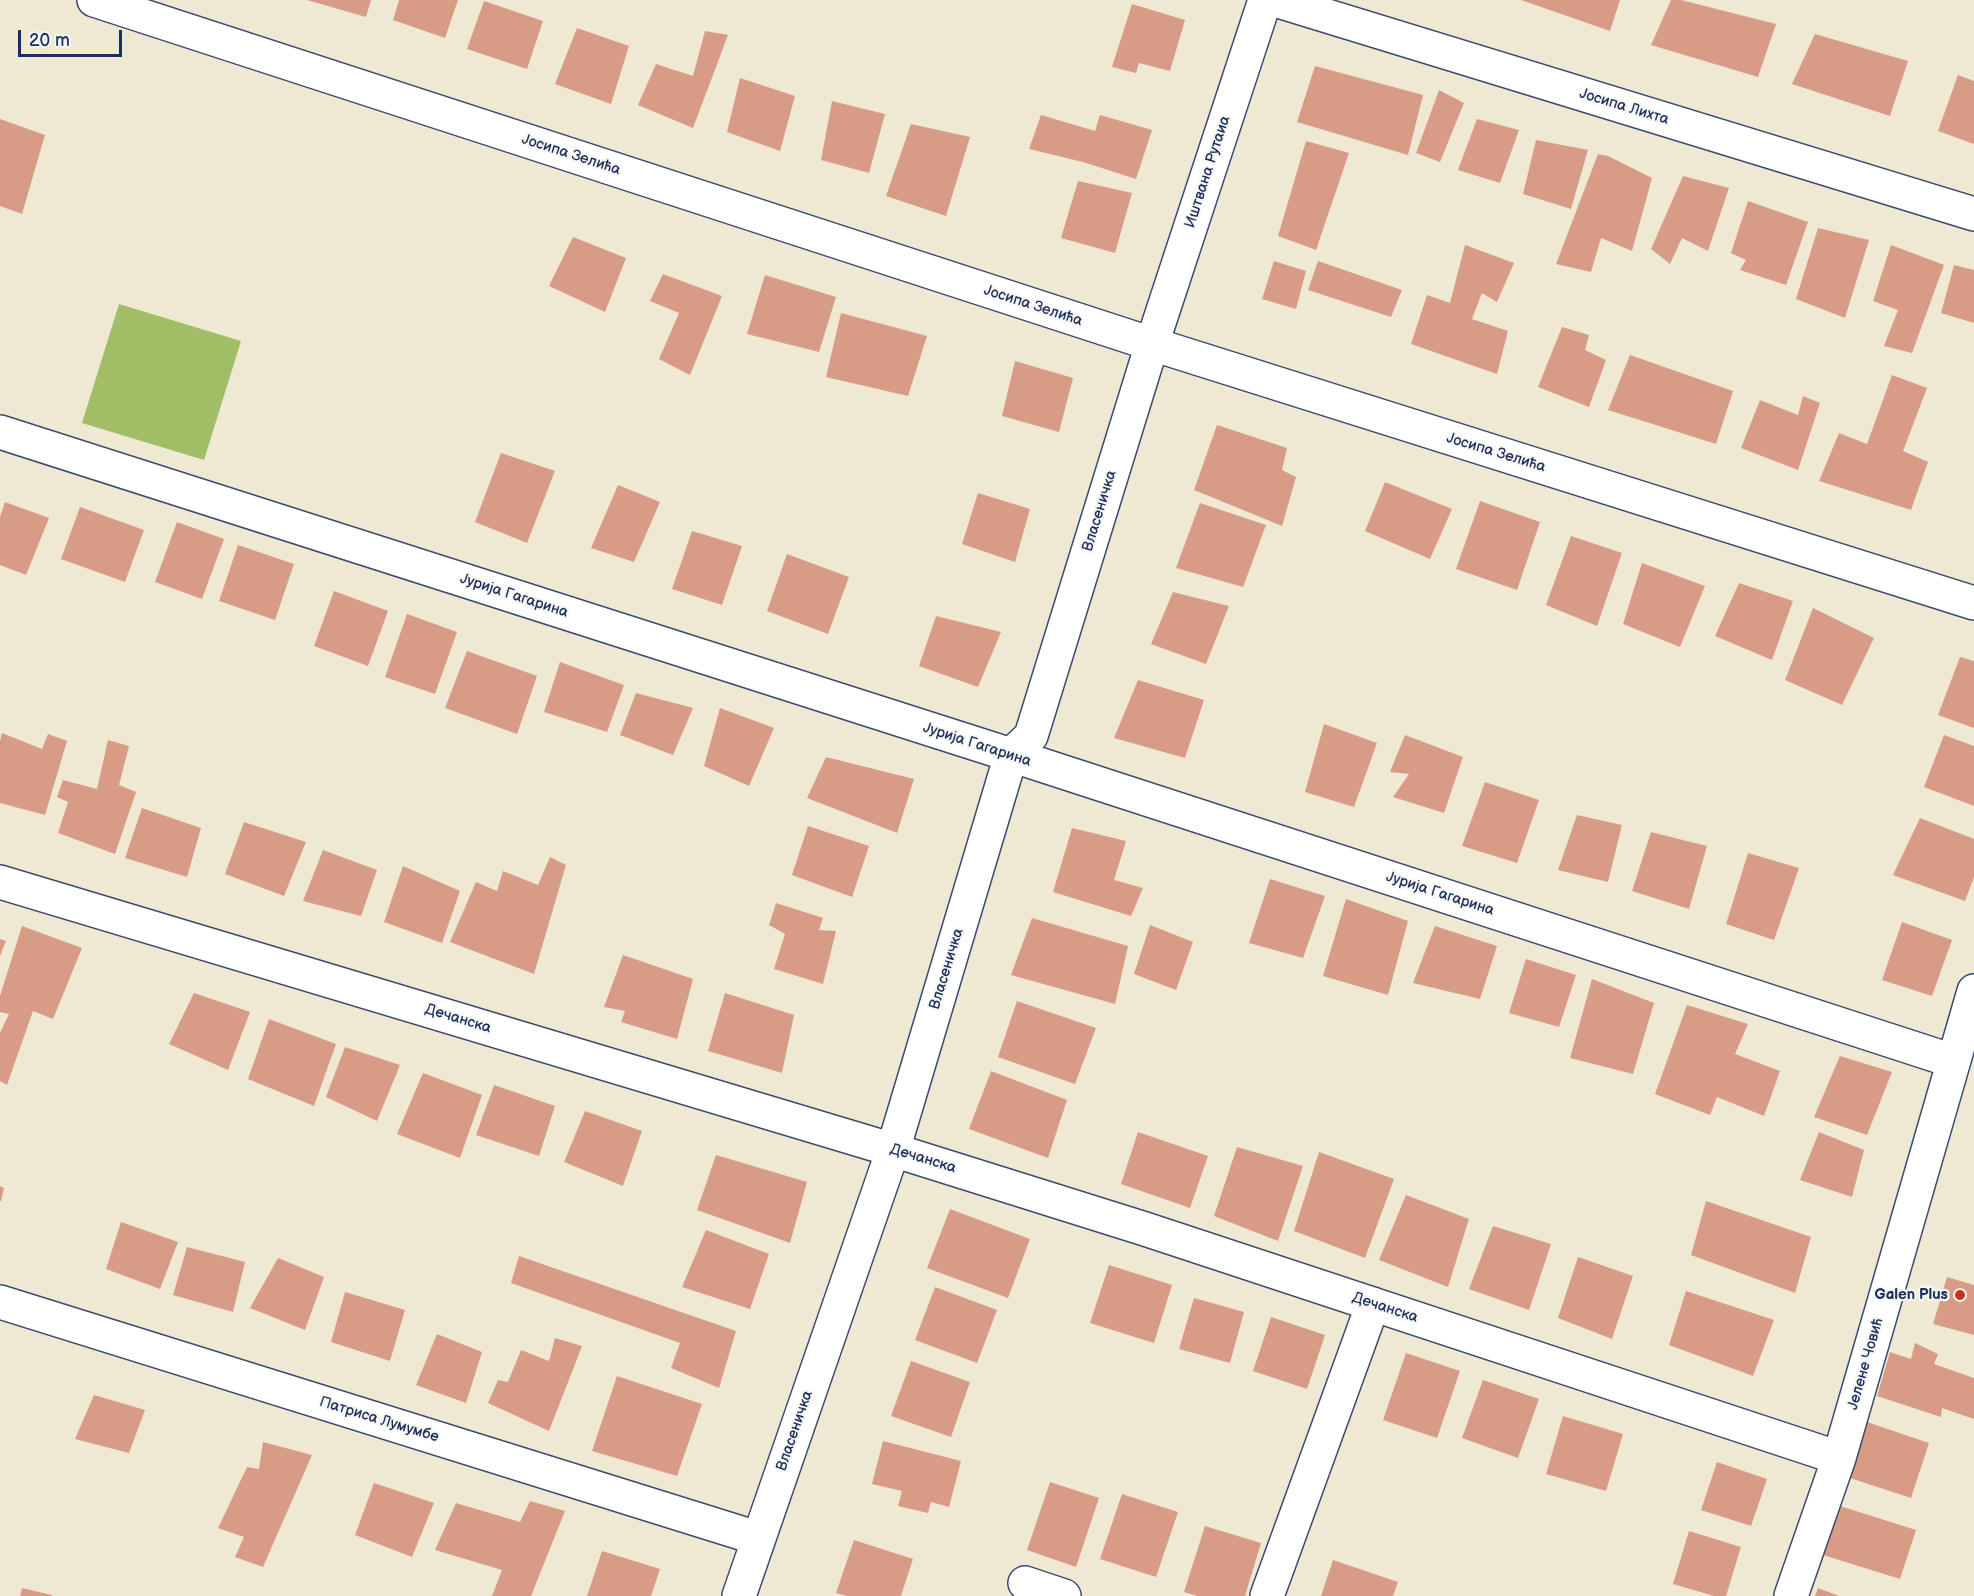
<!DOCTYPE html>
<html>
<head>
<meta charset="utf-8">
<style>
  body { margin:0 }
  #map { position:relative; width:1974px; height:1596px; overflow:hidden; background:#efe9d4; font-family:"Balsamiq Sans",sans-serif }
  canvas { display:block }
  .scale { position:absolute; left:18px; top:30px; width:104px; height:27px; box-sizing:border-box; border:3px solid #1b2f5e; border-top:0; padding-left:8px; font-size:18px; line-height:21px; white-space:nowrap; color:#1b2f5e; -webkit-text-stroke:4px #f6f6f2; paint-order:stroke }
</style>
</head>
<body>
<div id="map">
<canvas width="1974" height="1596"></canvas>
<div class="scale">20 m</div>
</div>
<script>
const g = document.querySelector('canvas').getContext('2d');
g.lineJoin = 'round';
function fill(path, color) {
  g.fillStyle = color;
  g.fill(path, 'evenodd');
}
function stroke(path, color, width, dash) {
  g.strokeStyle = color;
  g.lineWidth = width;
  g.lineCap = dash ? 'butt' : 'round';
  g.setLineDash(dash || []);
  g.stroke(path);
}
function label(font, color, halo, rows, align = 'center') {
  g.font = font + ' "Balsamiq Sans",sans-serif';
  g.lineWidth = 4.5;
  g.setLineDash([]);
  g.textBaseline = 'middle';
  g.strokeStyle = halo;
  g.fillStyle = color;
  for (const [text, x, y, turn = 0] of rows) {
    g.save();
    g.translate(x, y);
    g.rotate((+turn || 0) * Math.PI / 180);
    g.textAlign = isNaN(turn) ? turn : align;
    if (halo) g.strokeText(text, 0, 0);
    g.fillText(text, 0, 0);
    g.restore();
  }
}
fill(new Path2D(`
  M 119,304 L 241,341 L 204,460 L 82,423 Z`), '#a1be66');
fill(new Path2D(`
  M 307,0 L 371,0 L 366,17 Z
  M 399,0 L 458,0 L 445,38 L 393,20 Z
  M 1521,0 L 1620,0 L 1610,31 Z
  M 1671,0 L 1681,0 L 1776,24 L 1758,77 L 1651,45 Z
  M 484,1 L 543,21 L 527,69 L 467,49 Z
  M 1132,4 L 1185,20 L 1170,71 L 1139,63 L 1136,73 L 1112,67 Z
  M 577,28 L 629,46 L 611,104 L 555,84 Z
  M 705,31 L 728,35 L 693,128 L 638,105 L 656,64 L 693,76 Z
  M 1815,34 L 1908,61 L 1890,116 L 1792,84 Z
  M 1315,66 L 1423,95 L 1408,155 L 1297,122 Z
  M 1958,75 L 1974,81 L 1974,144 L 1938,131 Z
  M 740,78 L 795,96 L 780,151 L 727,132 Z
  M 1439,90 L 1464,103 L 1440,162 L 1416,153 Z
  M 832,101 L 885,114 L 869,173 L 821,160 Z
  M 1041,115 L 1095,131 L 1100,115 L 1152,130 L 1136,179 L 1083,162 L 1029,149 Z
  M 0,119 L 45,135 L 22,214 L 0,206 Z
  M 1477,119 L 1519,130 L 1500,183 L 1458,170 Z
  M 911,124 L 970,137 L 946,216 L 886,196 Z
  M 1536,140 L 1588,150 L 1571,209 L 1523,194 Z
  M 1306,141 L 1349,153 L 1316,250 L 1278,236 Z
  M 1598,154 L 1608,156 L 1652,178 L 1632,251 L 1601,238 L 1591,272 L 1556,264 Z
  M 1683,176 L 1729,188 L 1708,251 L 1682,238 L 1670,264 L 1651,249 Z
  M 1078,181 L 1132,193 L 1115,253 L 1061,238 Z
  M 1748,201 L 1808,222 L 1786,285 L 1740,270 L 1746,260 L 1731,253 Z
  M 1818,228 L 1869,240 L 1845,318 L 1796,299 Z
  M 573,237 L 626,258 L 605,312 L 549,286 Z
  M 1465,245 L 1514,263 L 1497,302 L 1482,293 L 1472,319 L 1508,331 L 1497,374 L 1411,344 L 1427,295 L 1450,303 Z
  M 1891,245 L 1944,265 L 1912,353 L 1884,346 L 1898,310 L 1873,301 Z
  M 1274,261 L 1306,271 L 1296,309 L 1262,299 Z
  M 1318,261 L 1402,290 L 1391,317 L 1308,290 Z
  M 1954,265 L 1974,270 L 1974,323 L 1941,313 Z
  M 663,274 L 722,296 L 690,375 L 659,359 L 679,313 L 650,301 Z
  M 765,275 L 836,297 L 819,352 L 747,334 Z
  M 841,313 L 927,336 L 908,396 L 826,377 Z
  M 1562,327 L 1589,335 L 1585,350 L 1606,360 L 1589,407 L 1538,387 Z
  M 1630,355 L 1733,391 L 1716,444 L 1608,410 Z
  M 1015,361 L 1073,378 L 1059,432 L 1002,416 Z
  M 1892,375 L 1927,388 L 1903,451 L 1928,462 L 1911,510 L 1819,481 L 1839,433 L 1867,444 Z
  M 1803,396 L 1820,403 L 1798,470 L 1741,448 L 1760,400 L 1798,415 Z
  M 1217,425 L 1287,448 L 1282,470 L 1296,477 L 1282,526 L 1194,490 Z
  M 501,453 L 555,471 L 527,543 L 475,522 Z
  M 1385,482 L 1452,509 L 1430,559 L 1365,531 Z
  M 618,485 L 660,502 L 634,562 L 591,548 Z
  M 978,493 L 1030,509 L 1015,562 L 962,544 Z
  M 1480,501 L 1540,522 L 1517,590 L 1456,569 Z
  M 5,502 L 49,518 L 26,575 L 0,565 L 0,517 Z
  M 1200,503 L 1266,525 L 1243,587 L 1176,568 Z
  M 80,507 L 144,530 L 125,582 L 61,559 Z
  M 177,522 L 224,539 L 202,599 L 155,582 Z
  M 692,531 L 742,546 L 722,605 L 672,589 Z
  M 1571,536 L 1622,553 L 1597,626 L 1546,605 Z
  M 238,545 L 294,564 L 275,620 L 219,601 Z
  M 787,554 L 849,577 L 828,634 L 767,611 Z
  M 1642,563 L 1705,586 L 1680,647 L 1623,624 Z
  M 1739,583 L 1793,601 L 1772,660 L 1715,636 Z
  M 334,591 L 388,611 L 368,666 L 314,646 Z
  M 1173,592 L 1229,606 L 1206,664 L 1151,644 Z
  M 1813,608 L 1874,638 L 1842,705 L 1785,680 Z
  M 407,614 L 457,632 L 435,694 L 385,677 Z
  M 936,616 L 1001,632 L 978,687 L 919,666 Z
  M 467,651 L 537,676 L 517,734 L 445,708 Z
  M 1960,657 L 1974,661 L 1974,728 L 1938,715 Z
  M 560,662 L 624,685 L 607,732 L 544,712 Z
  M 1138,680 L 1204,700 L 1185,758 L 1114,738 Z
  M 636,693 L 693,708 L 673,755 L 620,735 Z
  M 720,708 L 774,728 L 749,786 L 704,766 Z
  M 1324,724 L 1377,743 L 1354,807 L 1305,792 Z
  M 2,733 L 42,749 L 48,734 L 67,741 L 45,815 L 0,803 L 0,741 Z
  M 1405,735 L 1463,757 L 1444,813 L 1393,797 L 1409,774 L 1390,772 Z
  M 1944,735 L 1974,746 L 1974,806 L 1924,787 Z
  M 108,740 L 129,746 L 119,785 L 136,792 L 115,854 L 58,833 L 68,802 L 57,797 L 63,780 L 97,789 Z
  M 826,757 L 914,779 L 897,833 L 807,798 Z
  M 1485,782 L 1539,800 L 1517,863 L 1462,846 Z
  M 142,808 L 201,828 L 187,877 L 125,858 Z
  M 1577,815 L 1622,825 L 1608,882 L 1558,870 Z
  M 1920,818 L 1974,839 L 1974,877 L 1965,901 L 1893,875 Z
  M 244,822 L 306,842 L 284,896 L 225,874 Z
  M 808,826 L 869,846 L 852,897 L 792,875 Z
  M 1072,828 L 1126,841 L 1114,880 L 1143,888 L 1131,916 L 1053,892 Z
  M 1651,832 L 1707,846 L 1689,909 L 1632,891 Z
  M 323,850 L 377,870 L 361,916 L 303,901 Z
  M 1748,853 L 1799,868 L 1774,940 L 1726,924 Z
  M 550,857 L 566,865 L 534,974 L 450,942 L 476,882 L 497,891 L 503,871 L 538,885 Z
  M 403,866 L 460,891 L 442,943 L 384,922 Z
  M 1270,879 L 1325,896 L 1303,958 L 1249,943 Z
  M 1346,899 L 1408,921 L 1388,995 L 1323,976 Z
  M 776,903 L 823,918 L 819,930 L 836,931 L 823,984 L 774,969 L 785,934 L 769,925 Z
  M 1032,918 L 1128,946 L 1115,1004 L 1011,975 Z
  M 1902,922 L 1952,940 L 1932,996 L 1882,980 Z
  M 1150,925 L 1193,942 L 1176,990 L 1134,974 Z
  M 22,926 L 82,948 L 53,1019 L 33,1011 L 7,1085 L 0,1081 L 0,1033 L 9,1014 L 0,1012 L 0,996 Z
  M 1435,926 L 1497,946 L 1480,999 L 1413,983 Z
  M 0,939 L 6,941 L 0,956 Z
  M 623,955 L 693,979 L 677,1039 L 621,1022 L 625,1011 L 604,1007 Z
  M 1526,959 L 1576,975 L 1559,1027 L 1509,1013 Z
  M 1592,979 L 1654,1003 L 1633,1074 L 1570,1058 Z
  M 194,993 L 250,1012 L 228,1070 L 169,1044 Z
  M 725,993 L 794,1015 L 782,1073 L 708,1051 Z
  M 1017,1001 L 1096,1028 L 1075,1084 L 998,1057 Z
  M 1687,1005 L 1748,1024 L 1735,1054 L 1780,1071 L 1764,1116 L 1717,1097 L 1710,1115 L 1655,1094 Z
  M 269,1019 L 336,1044 L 314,1106 L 248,1079 Z
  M 345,1047 L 400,1065 L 377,1121 L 326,1097 Z
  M 1840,1056 L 1892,1072 L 1867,1135 L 1814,1117 Z
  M 991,1071 L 1067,1100 L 1048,1158 L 969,1129 Z
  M 423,1073 L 482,1095 L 460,1158 L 397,1134 Z
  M 494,1085 L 555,1106 L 539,1156 L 476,1135 Z
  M 585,1111 L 642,1131 L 623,1186 L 564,1162 Z
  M 1138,1132 L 1208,1156 L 1190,1208 L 1121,1184 Z
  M 1819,1132 L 1864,1150 L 1852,1197 L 1800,1180 Z
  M 1237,1147 L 1303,1166 L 1278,1241 L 1214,1216 Z
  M 1319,1152 L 1394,1179 L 1365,1258 L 1294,1231 Z
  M 716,1155 L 807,1182 L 790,1243 L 697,1210 Z
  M 0,1186 L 4,1188 L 1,1201 L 0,1201 Z
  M 1406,1195 L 1469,1219 L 1448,1287 L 1379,1260 Z
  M 1706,1201 L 1811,1237 L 1795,1293 L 1691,1255 Z
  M 950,1209 L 1030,1239 L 1008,1298 L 927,1268 Z
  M 121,1222 L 178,1242 L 160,1289 L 106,1269 Z
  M 1493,1226 L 1551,1244 L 1529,1310 L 1469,1289 Z
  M 706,1230 L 769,1254 L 750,1309 L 682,1287 Z
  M 187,1247 L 245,1262 L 233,1312 L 173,1295 Z
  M 519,1256 L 736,1331 L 719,1388 L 671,1368 L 680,1343 L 511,1283 Z
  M 1578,1257 L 1633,1276 L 1612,1339 L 1558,1318 Z
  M 278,1258 L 324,1277 L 305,1330 L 250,1308 Z
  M 1109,1265 L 1172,1285 L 1154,1343 L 1090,1323 Z
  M 1947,1277 L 1974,1285 L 1974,1335 L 1933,1324 Z
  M 935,1287 L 997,1310 L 977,1363 L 915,1340 Z
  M 1686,1291 L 1774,1320 L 1753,1376 L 1669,1345 Z
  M 345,1292 L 405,1310 L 390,1361 L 331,1342 Z
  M 1194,1298 L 1244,1312 L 1230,1363 L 1179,1349 Z
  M 1271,1317 L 1325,1335 L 1307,1389 L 1253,1371 Z
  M 437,1334 L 482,1352 L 466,1403 L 416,1385 Z
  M 555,1338 L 582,1346 L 549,1431 L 488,1403 L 498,1380 L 508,1382 L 521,1350 L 549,1361 Z
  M 1915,1343 L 1938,1354 L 1934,1364 L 1974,1378 L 1974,1419 L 1942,1408 L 1941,1417 L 1877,1396 L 1890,1352 L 1911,1359 Z
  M 1406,1353 L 1460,1371 L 1437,1438 L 1383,1420 Z
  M 911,1361 L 970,1382 L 951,1437 L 891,1416 Z
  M 617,1376 L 702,1404 L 677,1476 L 592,1451 Z
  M 1483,1380 L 1539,1399 L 1518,1458 L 1462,1438 Z
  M 94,1395 L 145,1410 L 129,1453 L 75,1439 Z
  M 1563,1416 L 1623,1434 L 1606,1491 L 1546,1474 Z
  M 1867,1422 L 1929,1443 L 1911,1498 L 1850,1478 Z
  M 883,1441 L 961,1461 L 949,1507 L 931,1502 L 928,1513 L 898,1506 L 902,1491 L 872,1484 Z
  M 263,1442 L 312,1455 L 263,1567 L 235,1557 L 244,1537 L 218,1528 L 247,1467 L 259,1469 Z
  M 1717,1462 L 1767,1479 L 1751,1526 L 1701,1510 Z
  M 1050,1482 L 1099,1498 L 1076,1567 L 1027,1550 Z
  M 374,1483 L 434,1503 L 412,1557 L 355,1535 Z
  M 1122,1494 L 1178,1512 L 1156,1577 L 1100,1559 Z
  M 530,1501 L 565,1511 L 531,1596 L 492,1596 L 502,1570 L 435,1550 L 456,1503 L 520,1522 Z
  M 1840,1506 L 1916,1530 L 1900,1579 L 1823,1555 Z
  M 1205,1526 L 1261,1543 L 1245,1596 L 1197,1596 L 1184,1592 Z
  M 1689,1531 L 1741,1547 L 1726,1596 L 1714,1596 L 1673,1584 Z
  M 854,1540 L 913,1559 L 901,1596 L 847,1596 L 836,1593 Z
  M 602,1551 L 660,1569 L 651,1596 L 587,1596 Z
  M 1333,1560 L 1398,1582 L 1393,1596 L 1321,1596 Z
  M 22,1588 L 52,1595 L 52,1596 L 20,1596 Z
  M 1818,1588 L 1839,1596 L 1815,1596 Z`), '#d89c86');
const street = new Path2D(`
  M 94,0 L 1152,344 L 1974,603
  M 1275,0 L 1974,214
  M 0,432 L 1011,755 L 1953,1061
  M 0,882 L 893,1150 L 1145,1229 L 1839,1458
  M 0,1302 L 757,1538
  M 1025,1583 L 1064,1596
  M 739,1596 L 893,1150 L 1011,755 L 1031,736 L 1152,344 L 1265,0
  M 1267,1596 L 1373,1304
  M 1791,1596 L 1839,1458 L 1974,991`);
stroke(street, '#3b4b70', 36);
stroke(street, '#fff', 33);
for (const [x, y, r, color] of [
  [1960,1295,6,"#c8321e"]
]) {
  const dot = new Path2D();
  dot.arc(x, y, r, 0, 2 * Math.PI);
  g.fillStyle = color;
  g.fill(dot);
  stroke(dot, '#f6f6f2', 2);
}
label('15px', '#1b2f5e', '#f6f6f2', [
  ["Јосипа Лихта",1624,107,17],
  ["Јосипа Зелића",571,155,18],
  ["Иштвана Рутаиа",1208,172,-72],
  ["Јосипа Зелића",1033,306,18],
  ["Јосипа Зелића",1496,453,17],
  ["Власеничка",1100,511,-73],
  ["Јурија Гагарина",514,596,18],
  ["Јурија Гагарина",977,745,18],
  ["Јурија Гагарина",1440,894,18],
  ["Власеничка",947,969,-73],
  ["Дечанска",458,1019,17],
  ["Дечанска",923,1159,17],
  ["Дечанска",1385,1308,18],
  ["Јелене Човић",1866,1364,-74],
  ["Патриса Лумумбе",379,1420,17],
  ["Власеничка",795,1431,-71]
]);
label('bold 15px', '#1b2f5e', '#f6f6f2', [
  ["Galen Plus",1948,1295]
], 'right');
</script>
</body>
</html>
